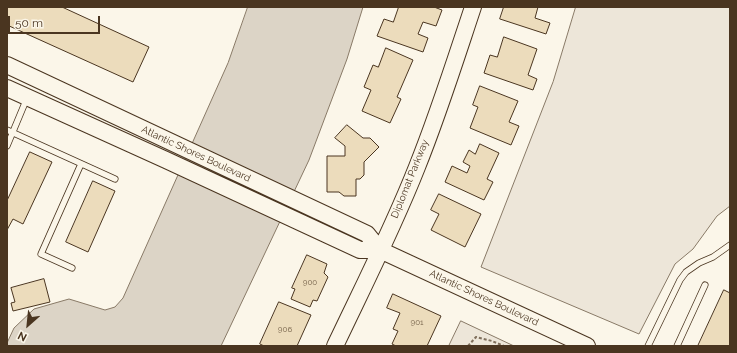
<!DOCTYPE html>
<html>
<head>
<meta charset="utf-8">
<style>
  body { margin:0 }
  #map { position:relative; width:737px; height:353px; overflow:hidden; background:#fbf6e9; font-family:Raleway,sans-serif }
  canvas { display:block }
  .frame { position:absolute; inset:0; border:8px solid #4a3520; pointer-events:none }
  .north { position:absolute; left:8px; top:305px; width:40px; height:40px; -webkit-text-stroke:3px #fbf6e9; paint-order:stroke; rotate:207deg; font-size:11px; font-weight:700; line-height:16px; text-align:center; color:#4a3520 }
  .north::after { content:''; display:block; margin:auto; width:14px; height:18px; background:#4a3520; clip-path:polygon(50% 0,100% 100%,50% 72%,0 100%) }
  .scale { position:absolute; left:8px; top:16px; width:92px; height:18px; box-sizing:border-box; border:2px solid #4a3520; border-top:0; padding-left:5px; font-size:12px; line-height:14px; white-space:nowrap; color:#4a3520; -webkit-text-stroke:3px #fbf6e9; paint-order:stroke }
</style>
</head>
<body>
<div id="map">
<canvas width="737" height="353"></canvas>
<div class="frame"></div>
<div class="north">N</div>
<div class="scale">50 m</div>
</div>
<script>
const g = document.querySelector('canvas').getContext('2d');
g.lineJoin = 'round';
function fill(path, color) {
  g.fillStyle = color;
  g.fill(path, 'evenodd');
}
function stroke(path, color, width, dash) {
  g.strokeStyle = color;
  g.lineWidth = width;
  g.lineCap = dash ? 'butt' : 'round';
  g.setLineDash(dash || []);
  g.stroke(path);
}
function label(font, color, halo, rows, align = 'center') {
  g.font = font + ' Raleway,sans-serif';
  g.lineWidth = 3;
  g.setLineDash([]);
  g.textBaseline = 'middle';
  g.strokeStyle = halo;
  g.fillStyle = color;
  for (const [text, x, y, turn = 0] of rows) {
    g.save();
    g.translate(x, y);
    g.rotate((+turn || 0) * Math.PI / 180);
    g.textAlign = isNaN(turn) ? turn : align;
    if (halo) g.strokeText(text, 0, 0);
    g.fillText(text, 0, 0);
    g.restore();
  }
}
const green = new Path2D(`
  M 576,7 L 730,7 L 730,206 L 717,216 L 693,249 L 675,264 L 639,334 L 481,267 L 553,82 Z
  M 461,321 L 514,346 L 449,346 Z`);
fill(green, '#ede6d9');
stroke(green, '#887966', 1);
const water = new Path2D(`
  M 248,7 L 363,7 L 347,59 L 309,160 L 221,346 L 7,346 L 7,343 L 14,328 L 34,309 L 69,299 L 105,310 L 115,307 L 123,298 L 228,63 Z`);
fill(water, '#dcd4c6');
stroke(water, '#887966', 1);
const building = new Path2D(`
  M 7,7 L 62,7 L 149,47 L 133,82 L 7,25 Z
  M 399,7 L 434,7 L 442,10 L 436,26 L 423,22 L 418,34 L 428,38 L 423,52 L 377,36 L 384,19 L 393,22 Z
  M 504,7 L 538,7 L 535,18 L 550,23 L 546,34 L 500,19 Z
  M 504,37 L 537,49 L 528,75 L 537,79 L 533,90 L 484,73 L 490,55 L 497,57 Z
  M 386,48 L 413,60 L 397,97 L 401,99 L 390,123 L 362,111 L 371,90 L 364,87 L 373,65 L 378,67 Z
  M 480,86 L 518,101 L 509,122 L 519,126 L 511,145 L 470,128 L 478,107 L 473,105 Z
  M 347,125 L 363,138 L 370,138 L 379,147 L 364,162 L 364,175 L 360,179 L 356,179 L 356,196 L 344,196 L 339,192 L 327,192 L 327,156 L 345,156 L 345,146 L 335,138 Z
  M 480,144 L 499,153 L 487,179 L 493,182 L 484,200 L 445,182 L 452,166 L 467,173 L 470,166 L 463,162 L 469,150 L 475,154 Z
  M 30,152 L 52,162 L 23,224 L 13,219 L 7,230 L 7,201 Z
  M 93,181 L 115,191 L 88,252 L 66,242 Z
  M 439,194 L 481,214 L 465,247 L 431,230 L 439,214 L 431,210 Z
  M 307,255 L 327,264 L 324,273 L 328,277 L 317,301 L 313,300 L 310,307 L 291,299 L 295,289 L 292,288 Z
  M 44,279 L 50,302 L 13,311 L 11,303 L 15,302 L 11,288 Z
  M 724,290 L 730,293 L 730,346 L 698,346 Z
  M 393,294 L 441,316 L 427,346 L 396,346 L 392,344 L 398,331 L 393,329 L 400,313 L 387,308 Z
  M 279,302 L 311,315 L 297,346 L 264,346 L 260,344 Z`);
fill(building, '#ecdcbc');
stroke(building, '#4a3520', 1);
const lane = new Path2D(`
  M 7,130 L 115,179
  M 7,146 L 27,98
  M 72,268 L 41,254 L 81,164
  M 648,346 L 680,280 L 686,272 L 699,263 L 713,257 L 730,245
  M 677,346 L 705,285`);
const secondary = new Path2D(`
  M 7,65 L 367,234 L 380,250 L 587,346
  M 7,88 L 166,160 L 360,250 L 380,250
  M 335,346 C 363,287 393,228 417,167 C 438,115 455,61 473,7`);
stroke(lane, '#4a3520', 7);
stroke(secondary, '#4a3520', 18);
stroke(new Path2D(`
  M 468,346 L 476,337 L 492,341 L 504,346`), '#7f6f5c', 2, [3, 2]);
stroke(lane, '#fbf6e9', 5.5);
stroke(secondary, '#fbf6e9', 16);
label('8px', '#725f47', null, [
  ["900",310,283],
  ["901",417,323],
  ["906",285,330]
]);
label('10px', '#4a3520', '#fbf6e9', [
  ["Atlantic Shores Boulevard",196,154,25],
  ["Diplomat Parkway",410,179,-68],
  ["Atlantic Shores Boulevard",484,298,25]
]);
</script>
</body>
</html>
